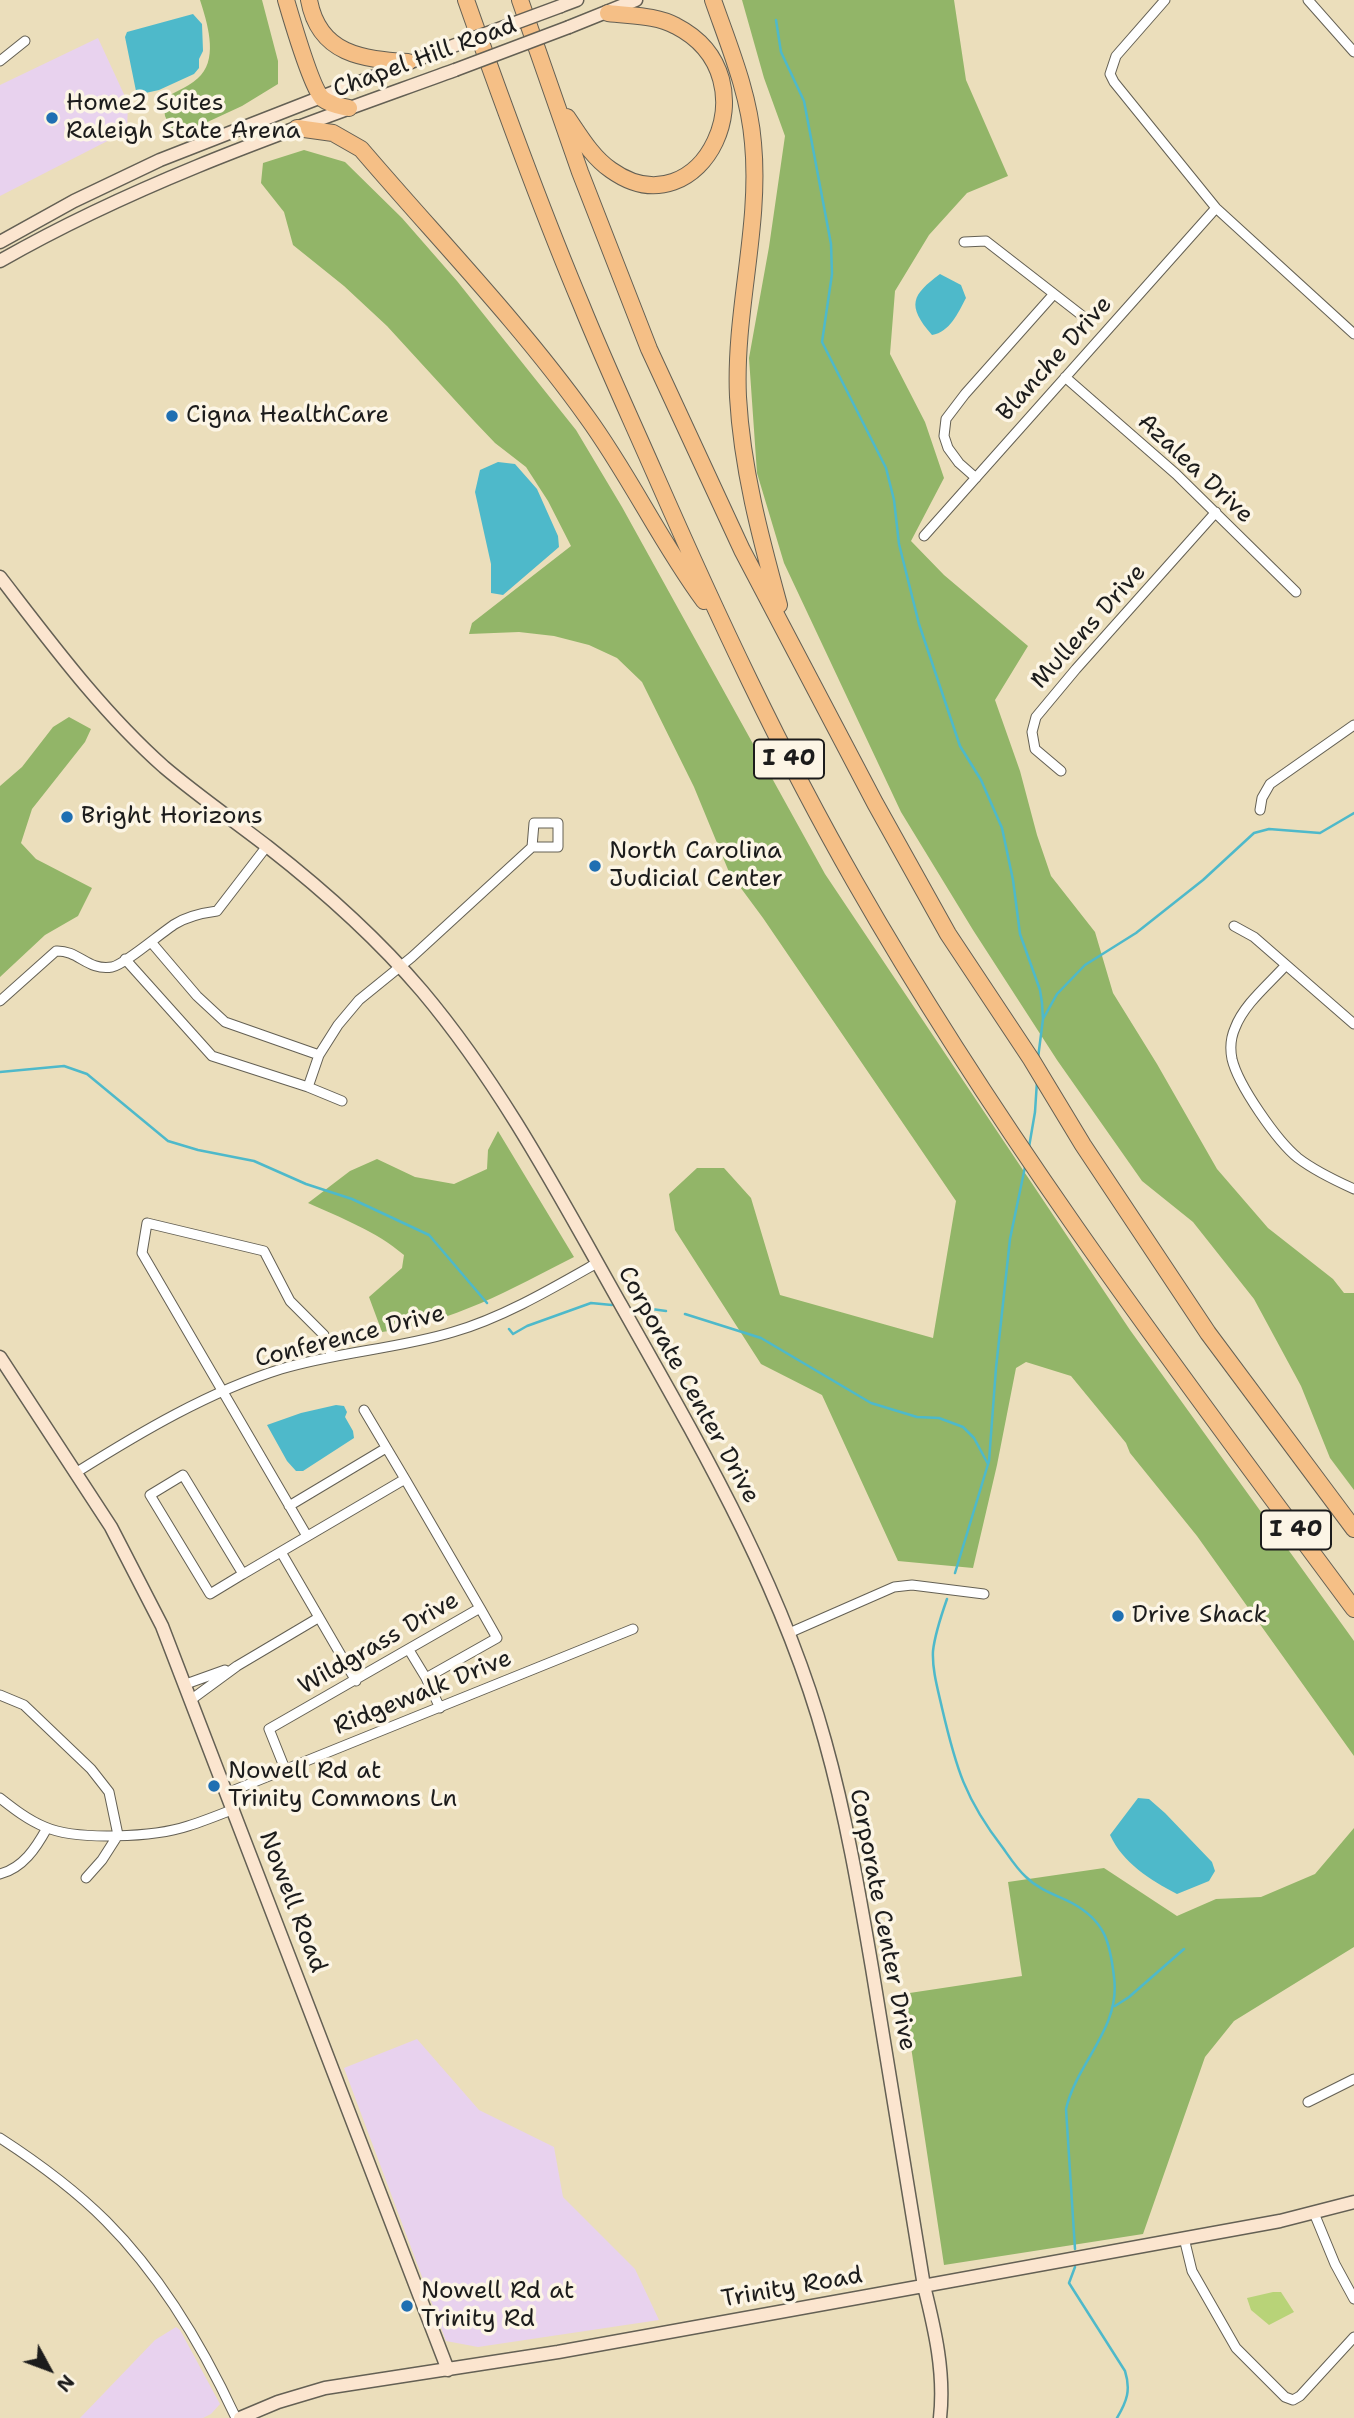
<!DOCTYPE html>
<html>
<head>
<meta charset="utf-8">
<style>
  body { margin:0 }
  #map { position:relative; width:1354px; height:2418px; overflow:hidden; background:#ebdebb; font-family:"Shantell Sans",sans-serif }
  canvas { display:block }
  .north { position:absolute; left:14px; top:2334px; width:70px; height:70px; -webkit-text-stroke:5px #fcf5e5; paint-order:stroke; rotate:131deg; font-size:19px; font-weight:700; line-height:28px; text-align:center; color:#1c1c1c }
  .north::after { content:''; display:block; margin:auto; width:24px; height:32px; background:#1c1c1c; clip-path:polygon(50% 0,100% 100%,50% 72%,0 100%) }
</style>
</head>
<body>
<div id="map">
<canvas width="1354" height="2418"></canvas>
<div class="north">N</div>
</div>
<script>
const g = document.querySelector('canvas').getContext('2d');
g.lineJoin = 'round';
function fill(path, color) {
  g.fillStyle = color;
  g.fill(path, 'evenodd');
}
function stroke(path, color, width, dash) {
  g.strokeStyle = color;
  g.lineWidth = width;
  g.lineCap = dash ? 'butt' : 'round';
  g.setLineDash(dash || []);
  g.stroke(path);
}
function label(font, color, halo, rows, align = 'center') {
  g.font = font + ' "Shantell Sans",sans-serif';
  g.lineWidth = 7;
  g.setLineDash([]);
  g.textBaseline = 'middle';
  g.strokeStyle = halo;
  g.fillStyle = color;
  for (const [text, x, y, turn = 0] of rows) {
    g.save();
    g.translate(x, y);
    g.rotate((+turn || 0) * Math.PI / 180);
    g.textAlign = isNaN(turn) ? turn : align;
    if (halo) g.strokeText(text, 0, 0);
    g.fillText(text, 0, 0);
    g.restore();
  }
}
fill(new Path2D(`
  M 98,38 L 128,103 L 127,131 L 0,196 L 0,85 Z
  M 417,2039 L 479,2110 L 554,2147 L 563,2197 L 635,2269 L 659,2320 L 478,2347 L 446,2341 L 344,2068 Z
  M 176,2327 L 180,2330 L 220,2404 L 211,2414 L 203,2418 L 80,2418 L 155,2340 Z`), '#e8d2ee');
fill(new Path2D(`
  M 1273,2292 L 1281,2292 L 1294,2312 L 1269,2325 L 1251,2310 L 1247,2298 Z`), '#b8d378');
fill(new Path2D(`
  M 200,0 L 262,0 L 278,61 L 278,84 L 242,106 L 175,137 L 165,116 L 163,99 C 174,92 193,85 201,75 C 218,56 207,22 200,0 Z
  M 742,0 L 954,0 L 966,80 L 1008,176 L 967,193 L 929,235 L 895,291 L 890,354 L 925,422 L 944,478 L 911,541 L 944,575 L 1028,646 L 995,700 L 1020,771 L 1037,835 L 1051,876 L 1095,932 L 1113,993 L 1157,1064 L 1217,1169 L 1268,1228 L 1333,1279 L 1344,1293 L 1354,1293 L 1354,1490 L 1330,1458 L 1301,1386 L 1254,1299 L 1193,1222 L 1142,1181 L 1057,1060 L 973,930 L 901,812 L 784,563 L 757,473 L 749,358 L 769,247 L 785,136 L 764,78 Z
  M 304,150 L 345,162 L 402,218 L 457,281 L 576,430 L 622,507 L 825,874 L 1130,1330 L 1354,1641 L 1354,1756 L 1197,1536 L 1130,1453 L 1126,1443 L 1071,1376 L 1026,1362 L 1016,1368 L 997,1465 L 973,1568 L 898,1561 L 822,1395 L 761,1364 L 675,1230 L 669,1194 L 697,1168 L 724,1168 L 751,1198 L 780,1295 L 933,1338 L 956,1201 L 763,918 L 729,872 L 694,787 L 642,682 L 617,658 L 589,645 L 554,636 L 519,632 L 469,634 L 472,623 L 571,546 L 548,501 L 526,467 L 495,443 L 475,422 L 387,326 L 344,286 L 293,245 L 284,212 L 261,183 L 263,163 Z
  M 69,717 L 91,729 L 85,742 L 32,809 L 21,843 L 36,859 L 92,888 L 78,916 L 45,935 L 0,977 L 0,786 L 22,767 L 53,727 Z
  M 498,1131 L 574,1257 C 511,1289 452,1323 382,1332 L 369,1297 L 402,1268 L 404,1255 C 376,1231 341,1218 308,1203 L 350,1171 L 377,1159 L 415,1177 L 454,1184 L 487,1169 L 488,1150 Z
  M 1354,1828 L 1354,1947 L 1234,2021 L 1205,2057 L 1143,2234 L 944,2265 L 903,1994 L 1022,1976 L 1008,1882 L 1104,1868 L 1177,1916 L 1216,1899 L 1261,1897 L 1315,1874 Z`), '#92b568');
fill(new Path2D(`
  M 193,14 L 202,24 L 203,51 L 199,59 L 199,68 L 194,74 L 159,90 L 141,94 L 136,91 L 125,37 L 127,32 Z
  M 940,274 L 961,285 L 966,298 C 958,313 950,332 932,335 C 906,305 912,295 940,274 Z
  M 498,462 L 515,464 L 537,489 L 558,536 L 559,547 L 503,595 L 491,593 L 491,564 L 475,492 L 480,470 Z
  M 336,1405 L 344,1406 L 347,1412 L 345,1417 L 353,1431 L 354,1438 L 303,1471 L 296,1471 L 287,1461 L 267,1425 L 301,1413 Z
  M 1138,1798 L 1149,1799 L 1165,1813 L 1212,1862 L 1215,1871 L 1209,1881 L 1177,1894 C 1150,1880 1123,1863 1110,1835 Z`), '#4eb9ca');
stroke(new Path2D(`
  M 776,20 L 781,52 L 804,101 L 831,244 L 832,274 L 822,342 L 886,468 L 894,500 L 899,544 L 919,624 L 960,746 L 981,780 L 1002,828 L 1013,880 L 1020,934 L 1040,990 L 1042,1003 L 1043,1019 L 1038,1058
  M 1043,1019 L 1057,994 L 1085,965 L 1136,933 L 1203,880 L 1254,833 L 1269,829 L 1320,833 L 1354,813
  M 0,1072 L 64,1066 L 87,1074 L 168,1141 L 198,1150 L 254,1161 L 306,1184 L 352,1199 L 429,1235 L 487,1303
  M 1029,1147 L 1035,1112 L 1037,1081
  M 637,1307 L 666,1311
  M 685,1314 L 761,1338 L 871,1403 L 917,1417 L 939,1418 L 963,1427 L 974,1438 L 988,1464
  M 509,1329 L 513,1334 L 527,1326 L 591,1303 L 612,1305
  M 955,1573 L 989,1461 L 996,1368 L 1010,1239 L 1025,1167
  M 947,1599 C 941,1616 935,1633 933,1651 C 932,1670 938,1690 942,1708 C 956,1768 965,1799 1003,1848 C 1010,1858 1017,1869 1026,1877 C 1039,1890 1056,1895 1072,1903 C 1105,1921 1110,1942 1114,1977 C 1121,2028 1077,2062 1066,2109 L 1075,2249
  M 1115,2006 L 1129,1997 L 1184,1949
  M 1075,2267 L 1069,2283 L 1125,2371 C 1131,2390 1127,2401 1117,2418`), '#4eb9ca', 2.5);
const street = new Path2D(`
  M 1165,0 L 1116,56 L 1110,74 L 1114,82 L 1216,208 L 1354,334
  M 1308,0 L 1354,52
  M 0,61 L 25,41
  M 964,242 L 986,241 L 1089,321
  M 1065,377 L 1176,474 L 1296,592
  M 976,478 L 959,463 L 948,448 L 944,436 L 946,419 L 965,394 L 1053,295
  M 924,536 L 1216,208
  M 1061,771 L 1035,749 L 1032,732 L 1036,717 L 1076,669 L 1216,512
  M 1260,810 L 1262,798 L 1270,784 L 1354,725
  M 1234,926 L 1254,937 L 1354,1024
  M 151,942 L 197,996 L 225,1022 L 319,1055 L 338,1025 L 359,1000 L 412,957 L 532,847 L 558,847 L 558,823 L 534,823 L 532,847
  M 125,959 L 212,1056 L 308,1087 L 319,1055
  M 1286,965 C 1269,984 1244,1004 1235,1028 C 1231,1037 1230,1049 1232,1059 C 1238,1085 1277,1141 1298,1158 C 1315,1171 1334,1180 1354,1189
  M 0,1001 L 56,951 C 79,950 87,971 112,967 C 124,965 162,932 175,924 C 188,916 202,913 217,911 L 267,846
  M 308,1087 L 342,1101
  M 364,1410 L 405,1479
  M 77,1472 C 141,1432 208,1392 281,1369 C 337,1352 397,1349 453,1332 C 502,1318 553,1288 597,1263
  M 289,1506 L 386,1448
  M 307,1536 L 142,1253 L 147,1223 L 264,1251 L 290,1301 L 324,1335 L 332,1357
  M 281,1552 L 356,1681
  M 243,1574 L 210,1594 L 150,1495 L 183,1475 L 243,1574 L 405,1479 L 480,1608 L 269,1729 L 285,1769
  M 789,1633 L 894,1587 L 912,1585 L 984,1594
  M 409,1650 L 426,1678 L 440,1708
  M 426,1678 L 497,1638 L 480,1608
  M 186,1684 L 225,1670
  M 0,1695 L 24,1705 L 91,1769 L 109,1792 L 118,1835 L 102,1860 L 86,1878
  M 192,1699 L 237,1666 L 318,1618
  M 227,1793 L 633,1629
  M 0,1798 C 14,1809 28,1820 45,1827 C 77,1841 155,1837 188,1826 C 204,1821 219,1815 234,1809
  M 0,1874 C 23,1868 36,1848 47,1828
  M 1308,2102 L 1354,2079
  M 0,2138 C 37,2162 74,2189 106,2221 C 162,2277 203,2347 236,2418
  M 1314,2213 L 1335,2264 L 1354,2299
  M 1184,2238 L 1192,2271 L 1236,2348 L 1285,2397 L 1293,2400 L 1300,2396 L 1354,2337`);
const secondary = new Path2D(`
  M 561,6 L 577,0
  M 569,27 L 636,0
  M 0,242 L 74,201 L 160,160 L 434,53
  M 0,261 C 143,179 301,126 455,70
  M 0,577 C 51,643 101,711 164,767 C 197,795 233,820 268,847 C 323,890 376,937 422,991 C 502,1086 560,1197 621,1305 C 700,1445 782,1585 825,1741 C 846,1816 859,1892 872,1968 C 890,2074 906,2180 924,2286 C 935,2330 945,2373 940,2418
  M 0,1357 L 111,1527 L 162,1626 L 448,2370
  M 240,2418 L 278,2402 L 325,2388 L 558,2352 L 912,2288 L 1280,2221 L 1354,2202`);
const highway = new Path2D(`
  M 286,0 C 291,17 312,90 323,99 C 331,105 340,106 349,108
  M 309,0 C 319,55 363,59 408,62
  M 466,0 C 502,102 539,204 581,304 C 604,361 630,417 655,474 C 716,613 780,751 855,882 C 1001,1138 1179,1373 1354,1609
  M 520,0 L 580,172 L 649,349 L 742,550 L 875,803 L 948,934 L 1031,1059 L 1083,1145 L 1208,1333 L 1354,1529
  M 713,0 C 729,46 749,93 753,143 C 761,227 734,311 738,397 C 742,468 760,536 779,605
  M 567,117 C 580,136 592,157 611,170 C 701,234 777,78 676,26 C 656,15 631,16 608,13
  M 297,128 L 333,133 L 361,149 C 437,238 519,322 587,417 C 630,476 661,543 704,601`);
stroke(street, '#646054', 11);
stroke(secondary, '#646054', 15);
stroke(highway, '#646054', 18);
stroke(street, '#fff', 9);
stroke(secondary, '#fbe5cf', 12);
stroke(highway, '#f5bf86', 16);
const secondaryBridge = new Path2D(`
  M 434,53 L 561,6
  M 455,70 L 569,27`);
stroke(secondaryBridge, '#646054', 15, []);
stroke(secondaryBridge, '#fbe5cf', 12);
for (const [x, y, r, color] of [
  [52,118,7,"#1f6fb2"],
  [172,416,7,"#1f6fb2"],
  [67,817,7,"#1f6fb2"],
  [595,866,7,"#1f6fb2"],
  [1118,1616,7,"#1f6fb2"],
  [214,1786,7,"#1f6fb2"],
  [407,2306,7,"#1f6fb2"]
]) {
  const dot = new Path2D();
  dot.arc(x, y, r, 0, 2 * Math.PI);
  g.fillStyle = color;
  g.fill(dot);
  stroke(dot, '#fcf5e5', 2.5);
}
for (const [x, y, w] of [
  [789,759,70],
  [1296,1530,70]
]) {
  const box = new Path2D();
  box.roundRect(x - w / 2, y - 19.5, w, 39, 5);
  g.fillStyle = '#fcf5e5';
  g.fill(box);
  stroke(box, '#1c1c1c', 2);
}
label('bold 23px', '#1c1c1c', null, [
  ["I 40",789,759],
  ["I 40",1296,1530]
]);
label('24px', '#1c1c1c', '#fcf5e5', [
  ["Chapel Hill Road",425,58,-20],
  ["Blanche Drive",1055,359,-48],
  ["Azalea Drive",1195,469,43],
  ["Mullens Drive",1089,627,-48],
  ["Conference Drive",350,1337,-14],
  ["Corporate Center Drive",688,1385,61],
  ["Wildgrass Drive",379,1644,-30],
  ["Ridgewalk Drive",423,1693,-22],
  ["Nowell Road",292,1902,69],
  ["Corporate Center Drive",882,1920,79],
  ["Trinity Road",792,2288,-10]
]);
label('24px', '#1c1c1c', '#fcf5e5', [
  ["Home2 Suites",66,104],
  ["Raleigh State Arena",66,132],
  ["Cigna HealthCare",186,416],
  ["Bright Horizons",81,817],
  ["North Carolina",609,852],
  ["Judicial Center",609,880],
  ["Drive Shack",1132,1616],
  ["Nowell Rd at",228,1772],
  ["Trinity Commons Ln",228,1800],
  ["Nowell Rd at",421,2292],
  ["Trinity Rd",421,2320]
], 'left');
</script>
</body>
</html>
